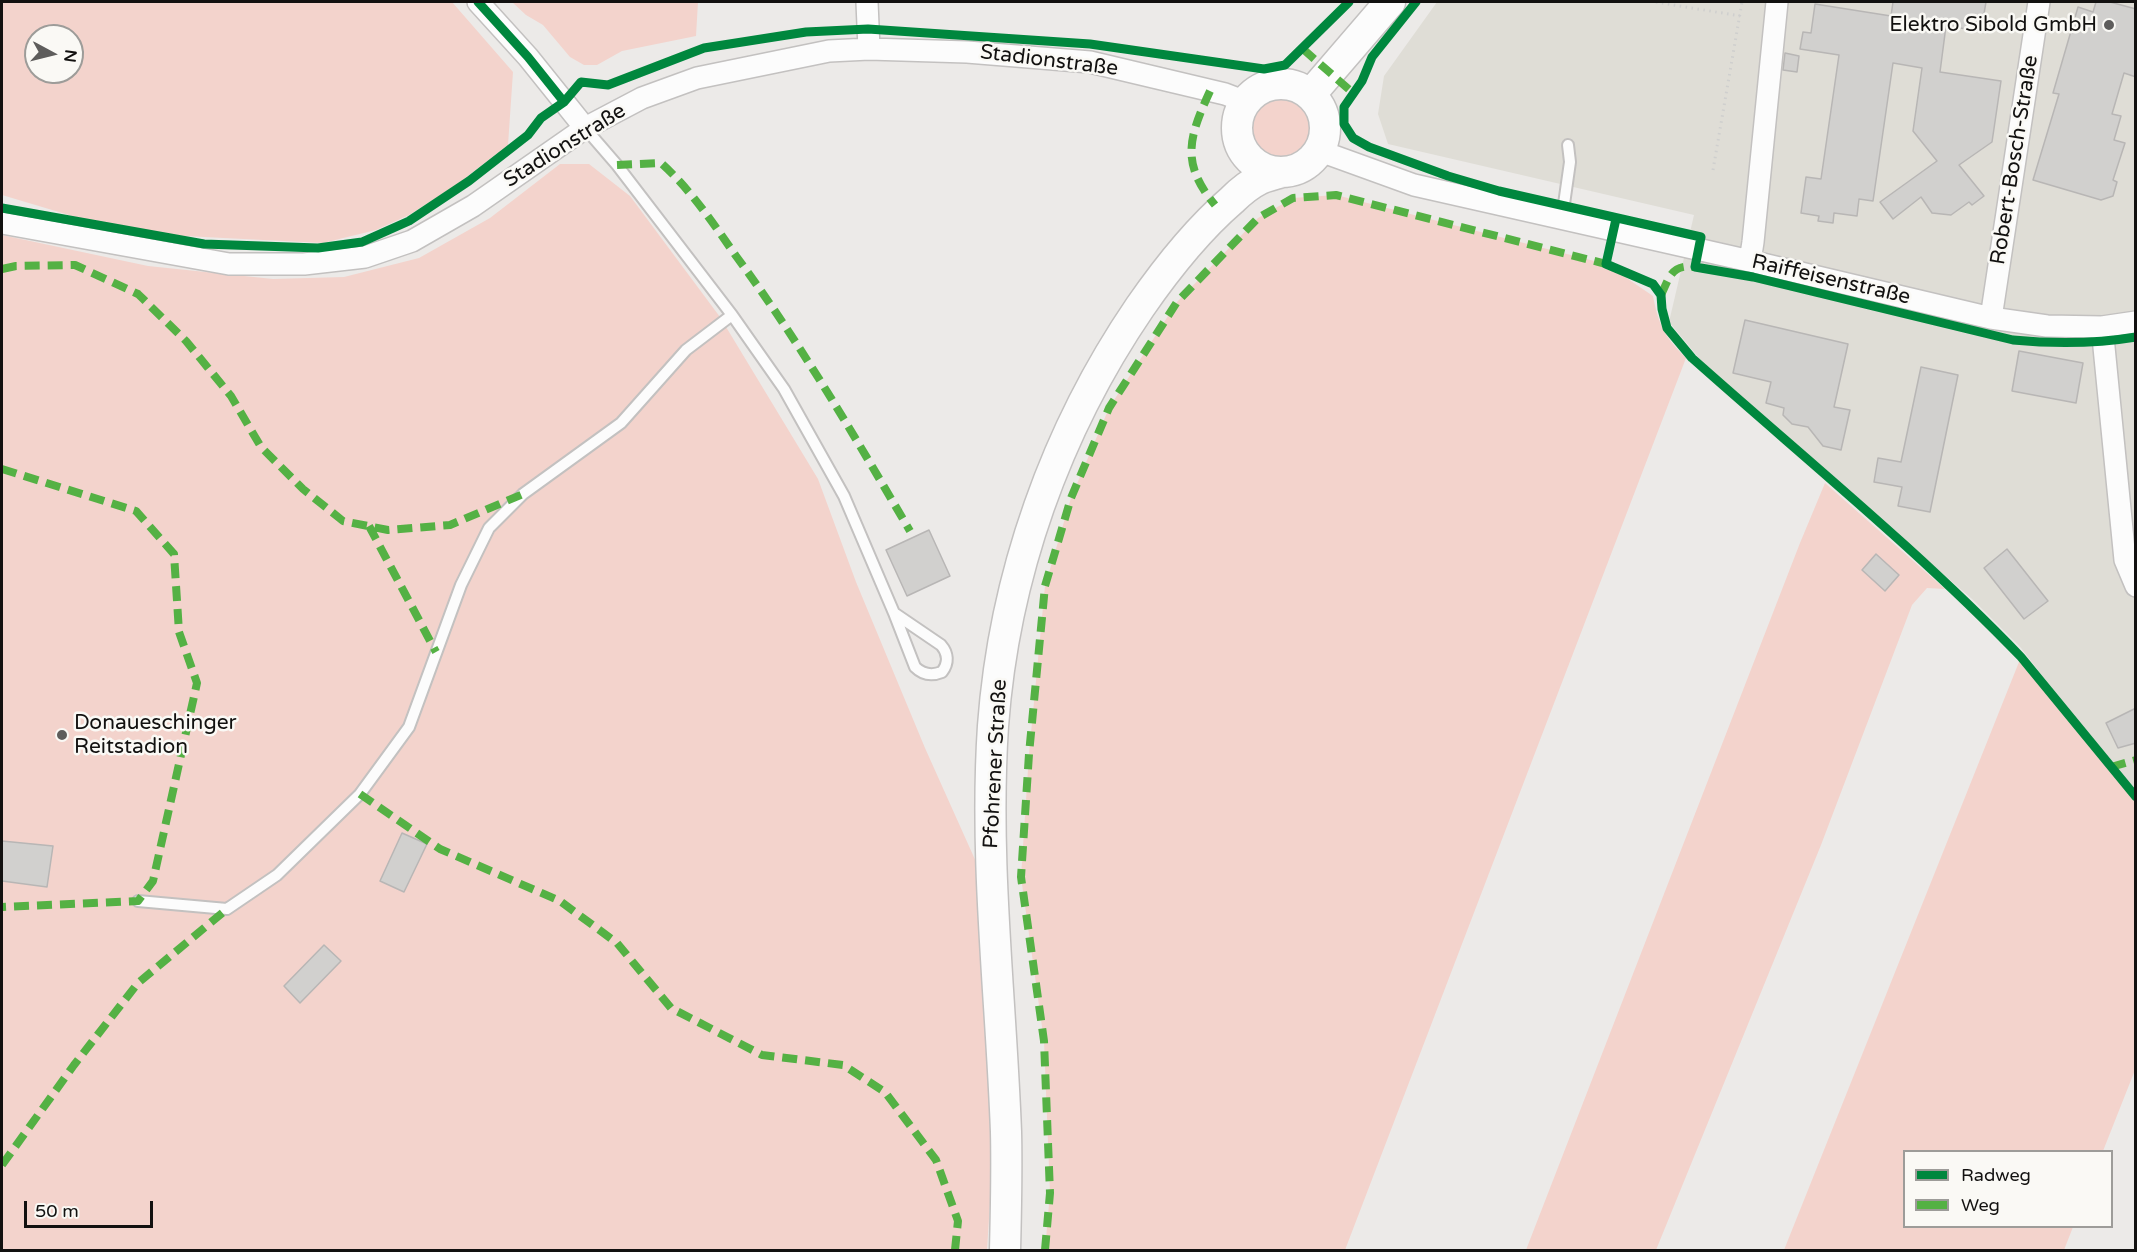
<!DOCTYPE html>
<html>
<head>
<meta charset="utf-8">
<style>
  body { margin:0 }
  #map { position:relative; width:2137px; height:1252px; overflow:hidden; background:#eceae8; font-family:"Varela Round",sans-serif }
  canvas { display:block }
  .frame { position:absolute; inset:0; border:3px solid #121110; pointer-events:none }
  .legend { position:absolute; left:1903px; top:1150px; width:210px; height:78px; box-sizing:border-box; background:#faf9f5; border:2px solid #9d9c99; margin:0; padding:8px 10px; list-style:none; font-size:18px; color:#121110 }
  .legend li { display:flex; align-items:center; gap:12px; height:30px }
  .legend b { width:30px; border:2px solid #9d9c99 }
  .north { position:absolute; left:24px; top:24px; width:60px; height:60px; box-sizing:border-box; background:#faf9f5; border:2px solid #9d9c99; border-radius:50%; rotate:97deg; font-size:16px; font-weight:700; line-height:24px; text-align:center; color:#121110 }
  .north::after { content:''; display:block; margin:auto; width:21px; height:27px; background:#5e5d5c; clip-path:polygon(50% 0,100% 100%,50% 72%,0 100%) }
  .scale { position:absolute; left:24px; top:1201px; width:129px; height:27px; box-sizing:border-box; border:3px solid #121110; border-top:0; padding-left:8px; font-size:18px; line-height:21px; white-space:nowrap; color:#121110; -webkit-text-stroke:4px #faf9f5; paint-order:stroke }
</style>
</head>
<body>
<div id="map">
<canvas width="2137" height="1252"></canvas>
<div class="frame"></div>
<ul class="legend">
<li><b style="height:8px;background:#00873e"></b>Radweg</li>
<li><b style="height:8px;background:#54b144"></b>Weg</li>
</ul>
<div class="north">N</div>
<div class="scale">50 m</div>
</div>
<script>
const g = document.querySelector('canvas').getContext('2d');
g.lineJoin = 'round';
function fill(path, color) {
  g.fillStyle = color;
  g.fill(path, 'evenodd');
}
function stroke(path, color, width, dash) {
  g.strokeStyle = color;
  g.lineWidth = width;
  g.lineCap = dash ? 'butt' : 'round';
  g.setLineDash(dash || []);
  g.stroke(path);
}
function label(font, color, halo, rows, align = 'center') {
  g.font = font + ' "Varela Round",sans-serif';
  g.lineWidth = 5;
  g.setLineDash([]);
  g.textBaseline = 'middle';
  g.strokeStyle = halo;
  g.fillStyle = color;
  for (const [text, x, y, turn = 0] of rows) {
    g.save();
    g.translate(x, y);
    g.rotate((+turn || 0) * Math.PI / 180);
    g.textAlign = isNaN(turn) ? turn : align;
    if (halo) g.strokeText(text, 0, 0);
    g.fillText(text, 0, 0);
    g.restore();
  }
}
fill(new Path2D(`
  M 1437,2 L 2135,2 L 2135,789 L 2110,764 L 2021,648 L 1972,599 L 1760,415 L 1704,364 L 1669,322 L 1694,215 L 1388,144 L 1378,114 L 1384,76 Z`), '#dfddd6');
fill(new Path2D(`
  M 2,2 L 452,2 L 513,72 L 508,145 L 456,185 L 409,215 L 376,230 L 323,243 L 184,236 L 128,229 L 79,218 L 2,195 ZM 36,36 L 72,36 L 72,72 L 36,72 Z
  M 512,2 L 698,2 L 696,36 L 622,51 L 597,65 L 584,65 L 570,57 L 543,25 L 526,15 Z
  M1245 129a37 37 0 1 1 74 0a37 37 0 1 1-74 0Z
  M 560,164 L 589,164 L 630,196 L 720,317 L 818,479 L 856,582 L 925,748 L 977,864 L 993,1155 L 987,1250 L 2,1250 L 2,235 L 148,266 L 273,279 L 344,277 L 419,258 L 490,218 Z
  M 1336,195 L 1606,264 L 1653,296 C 1659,326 1664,336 1686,358 L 1345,1250 L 1045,1250 L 1050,1193 L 1044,1041 L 1021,877 L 1029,754 L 1045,586 L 1071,498 L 1109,408 L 1177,302 L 1258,218 L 1293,198 Z
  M 1825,483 L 1945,589 L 1927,588 L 1912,605 L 1821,845 L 1656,1250 L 1526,1250 L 1800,543 Z
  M 2021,657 L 2135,797 L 2135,1070 L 2103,1151 L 1904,1152 L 1904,1226 L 2073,1227 L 2064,1250 L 1784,1250 Z`), '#f3d3cc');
const building = new Path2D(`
  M 1893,2 L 1986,2 L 1981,31 L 1946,26 L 1940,72 L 2001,81 L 1992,142 L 1959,165 L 1984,196 L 1972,205 L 1969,202 L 1951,215 L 1932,213 L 1921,197 L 1893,219 L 1880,202 L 1937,161 L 1913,131 L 1922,68 L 1893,63 L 1873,201 L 1859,199 L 1857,216 L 1834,213 L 1833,223 L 1818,221 L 1819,216 L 1801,213 L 1806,177 L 1821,179 L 1839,55 L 1800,49 L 1803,32 L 1811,33 L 1815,4 L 1891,16 Z
  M 2096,2 L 2110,2 L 2136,9 L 2136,77 L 2124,73 L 2112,114 L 2121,116 L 2114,140 L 2125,143 L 2113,180 L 2117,182 L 2113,196 L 2101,200 L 2033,180 L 2059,94 L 2053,93 L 2078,7 L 2093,12 Z
  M 1785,53 L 1799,56 L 1797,72 L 1783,70 Z
  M 1745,320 L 1848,344 L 1834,407 L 1850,410 L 1841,450 L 1823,446 L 1808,427 L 1792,424 L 1783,415 L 1784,408 L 1766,403 L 1771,382 L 1733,373 Z
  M 2019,351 L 2083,363 L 2076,403 L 2012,391 Z
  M 1921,367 L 1958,375 L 1930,512 L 1898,506 L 1902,487 L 1874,482 L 1878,458 L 1901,462 Z
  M 929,530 L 950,576 L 907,596 L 886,550 Z
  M 2007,549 L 2048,601 L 2024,619 L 1984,568 Z
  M 1876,554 L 1899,575 L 1885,591 L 1862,570 Z
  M 2136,708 L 2136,743 L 2118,748 L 2106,723 Z
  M 402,833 L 427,844 L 404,892 L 380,881 Z
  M 2,841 L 53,846 L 47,887 L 2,881 Z
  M 324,945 L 341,961 L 300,1003 L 284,986 Z`);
fill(building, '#d1d0ce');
stroke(building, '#b8b6b5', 1.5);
const lane = new Path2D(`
  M 585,128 L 617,165 L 732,315 L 784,389 L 844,496 L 894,613 L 915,667 C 923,675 932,676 942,672 C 949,663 948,653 941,645 L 894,613
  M 1562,218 L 1570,162 L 1568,145
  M 138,901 L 227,909 L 277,875 L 360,794 L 409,727 L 461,585 L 489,528 L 523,494 L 621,423 L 686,350 L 732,315`);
const street = new Path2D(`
  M 478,2 L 528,57 L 585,128
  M 867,2 L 869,49
  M 1320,151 L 1414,185 L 1750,261 L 1991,318 L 2047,326 L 2102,327 L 2136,322
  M 2,223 L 229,264 L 304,264 L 365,257 L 412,241 L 473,206 L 585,128 L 642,98 L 697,78 L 829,51 L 869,49 L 967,52 L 1090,62 L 1225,94 L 1246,102
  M 1750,261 L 1753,242 L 1777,2
  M 1991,318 L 2039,2
  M 2102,327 L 2125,560 L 2136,586`);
const secondary = new Path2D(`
  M1237 128a44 44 0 1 1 88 0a44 44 0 1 1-88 0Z
  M 1310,95 L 1390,2
  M 1005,1250 C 1006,1211 1007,1172 1006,1132 C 1001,997 984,861 993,726 C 1004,576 1056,430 1140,307 C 1167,268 1196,231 1232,200 C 1240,192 1250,184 1260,179 C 1267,176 1275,174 1283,172`);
stroke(lane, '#c3c1c0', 14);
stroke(street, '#c3c1c0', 24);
stroke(secondary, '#c3c1c0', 33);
stroke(new Path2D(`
  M 1656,2 L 1740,16
  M 1713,170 L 1742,2`), '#cfcfce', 3, [1.5, 4.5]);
stroke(lane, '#fcfcfc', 10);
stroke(street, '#fcfcfc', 21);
stroke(secondary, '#fcfcfc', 30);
stroke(new Path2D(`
  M 1303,49 L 1353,93
  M 1210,91 C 1189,137 1180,163 1215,205
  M 617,165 L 661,163 C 691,190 713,223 736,256 C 801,344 855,437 910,531
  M 2,269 L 16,266 L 75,265 L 138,294 L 186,341 L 231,396 L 261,447 L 303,489 L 343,521 L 388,530 L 450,525 L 523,494
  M 1661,295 C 1670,276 1672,264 1695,267
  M 2,469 L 136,511 L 174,554 L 179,632 L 197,683 L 153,881 L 138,901 L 2,907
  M 369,526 L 436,652
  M 2111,767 L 2136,760
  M 360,794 L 440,849 L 560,901 L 617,943 L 671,1008 L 762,1055 L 843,1065 L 885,1092 L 936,1160 L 958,1221 L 955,1250
  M 2,1165 L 74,1065 L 138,983 L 227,909
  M 1045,1250 L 1050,1193 L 1044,1041 L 1021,877 L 1029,754 L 1045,586 L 1071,498 L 1109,408 L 1177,302 L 1258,218 L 1293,198 L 1336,195 L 1606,264`), '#54b144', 8, [15, 8]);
stroke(new Path2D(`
  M 478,2 L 528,57 L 564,102
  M 1416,2 L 1372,57 L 1362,81 L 1344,107 L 1344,124 L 1353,138 L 1369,147 L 1448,176 L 1499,191 L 1701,237 L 1695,267 L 1753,277 L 2013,340 C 2055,344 2094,344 2136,337
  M 2,208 L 204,244 L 318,248 L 362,242 L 409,221 L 469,181 L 528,135 L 541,118 L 564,102 L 581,82 L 608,85 L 704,48 L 806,32 L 868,29 L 1090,44 L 1264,69 L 1285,65 L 1349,2
  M 1616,219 L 1606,264 L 1653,284 L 1661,295 L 1662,309 L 1667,328 L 1692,358 C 1803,457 1918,550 2021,657 L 2136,797`), '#00873e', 9);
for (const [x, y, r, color] of [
  [2109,25,6,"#5e5d5c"],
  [62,735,6,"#5e5d5c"]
]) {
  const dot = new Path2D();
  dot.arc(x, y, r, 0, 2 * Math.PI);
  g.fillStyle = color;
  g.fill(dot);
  stroke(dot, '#faf9f5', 2);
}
label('21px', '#121110', '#faf9f5', [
  ["Elektro Sibold GmbH",2097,25],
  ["Donaueschinger",74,723,"left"],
  ["Reitstadion",74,747,"left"]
], 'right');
label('21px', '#121110', '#faf9f5', [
  ["Stadionstraße",1049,61,7],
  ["Stadionstraße",565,146,-32],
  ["Robert-Bosch-Straße",2015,160,-81],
  ["Raiffeisenstraße",1831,280,13],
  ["Pfohrener Straße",996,764,-87]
]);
</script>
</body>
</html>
